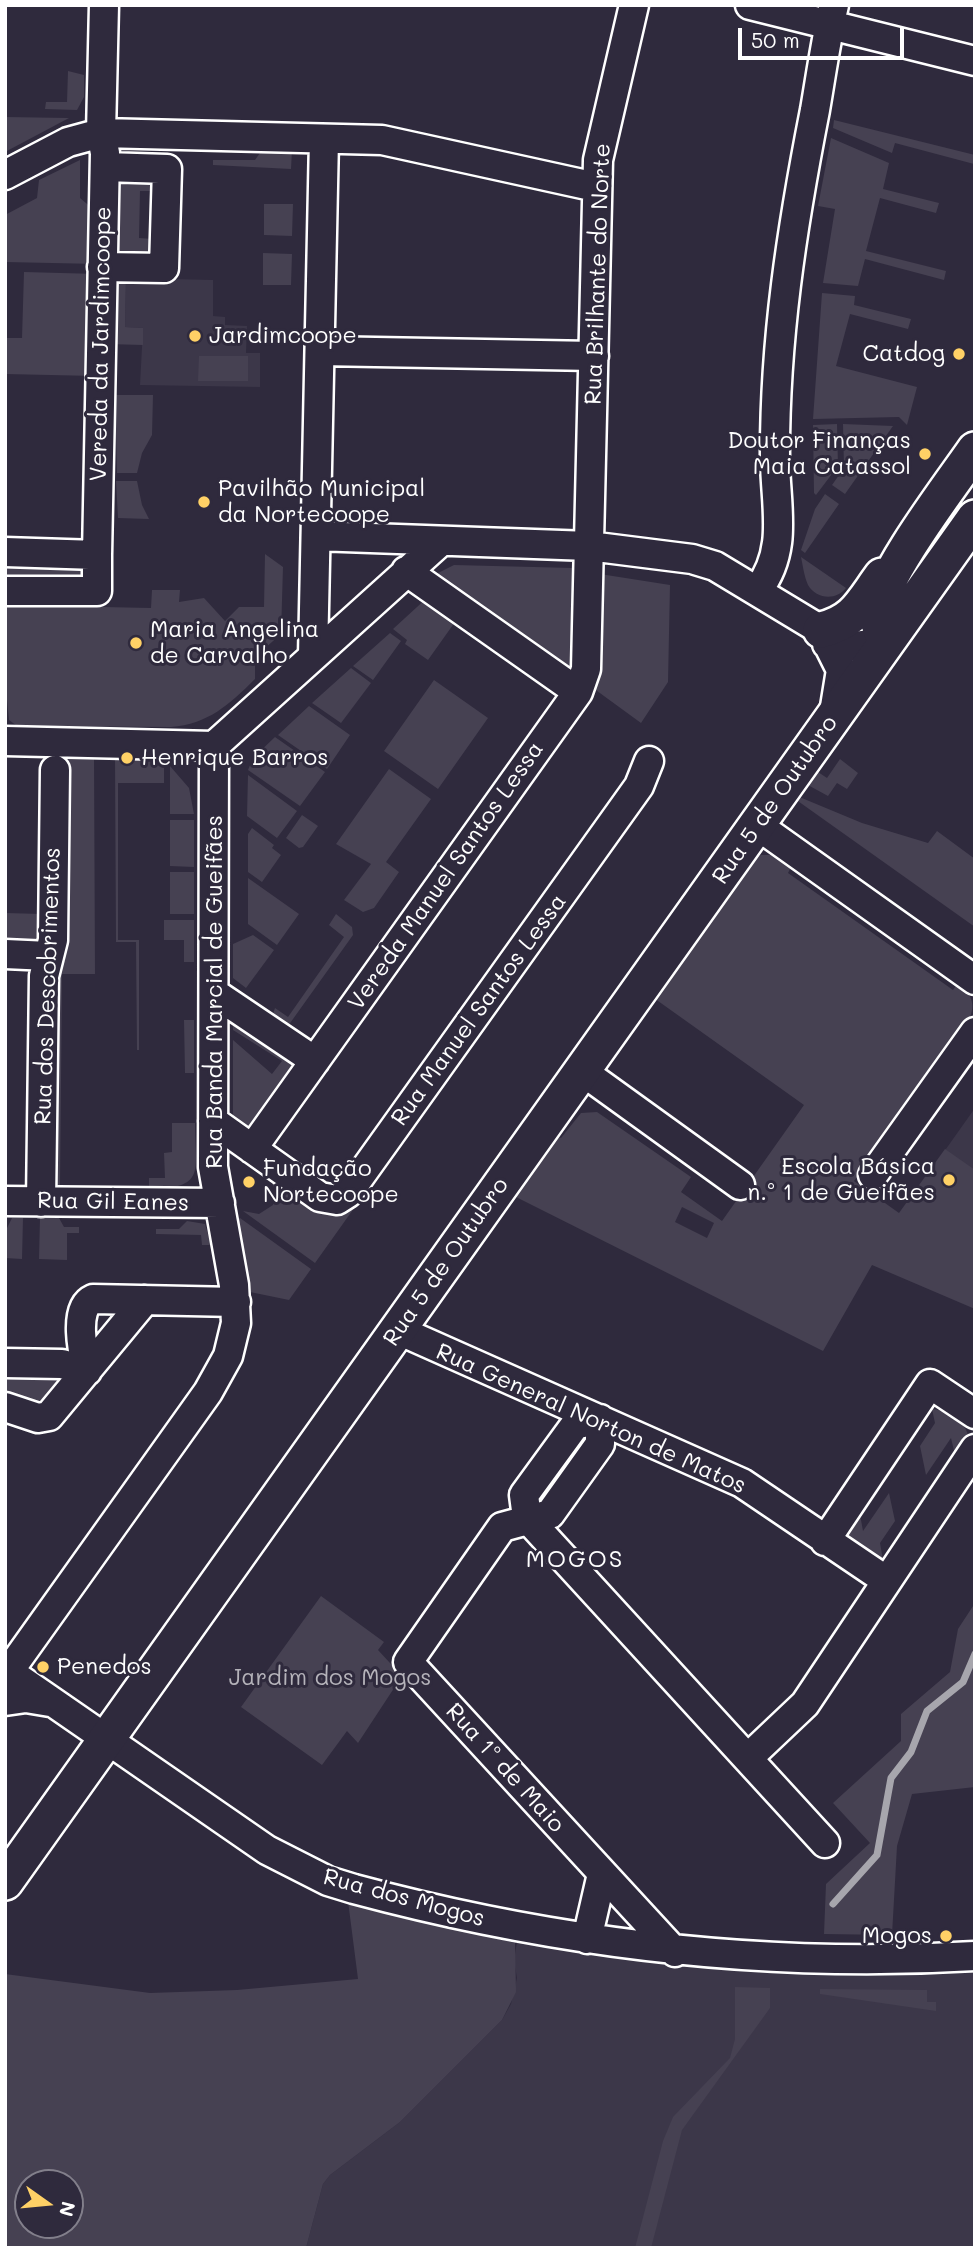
<!DOCTYPE html>
<html>
<head>
<meta charset="utf-8">
<style>
  body { margin:0 }
  #map { position:relative; width:980px; height:2253px; overflow:hidden; background:#2f2a3d; font-family:Mali,sans-serif }
  canvas { display:block }
  .frame { position:absolute; inset:0; border:7px solid #fff; pointer-events:none }
  .north { position:absolute; left:14px; top:2169px; width:70px; height:70px; box-sizing:border-box; background:#2f2a3d; border:2px solid #827f8b; border-radius:50%; rotate:105deg; font-size:19px; font-weight:700; line-height:28px; text-align:center; color:#fff }
  .north::after { content:''; display:block; margin:auto; width:24px; height:32px; background:#ffd166; clip-path:polygon(50% 0,100% 100%,50% 72%,0 100%) }
  .scale { position:absolute; left:738px; top:28px; width:166px; height:32px; box-sizing:border-box; border:4px solid #fff; border-top:0; padding-left:9px; font-size:21px; line-height:24px; white-space:nowrap; color:#fff; -webkit-text-stroke:5px #2f2a3d; paint-order:stroke }
</style>
</head>
<body>
<div id="map">
<canvas width="980" height="2253"></canvas>
<div class="frame"></div>
<div class="north">N</div>
<div class="scale">50 m</div>
</div>
<script>
const g = document.querySelector('canvas').getContext('2d');
g.lineJoin = 'round';
function fill(path, color) {
  g.fillStyle = color;
  g.fill(path, 'evenodd');
}
function stroke(path, color, width, dash) {
  g.strokeStyle = color;
  g.lineWidth = width;
  g.lineCap = dash ? 'butt' : 'round';
  g.setLineDash(dash || []);
  g.stroke(path);
}
function label(font, color, halo, rows, align = 'center') {
  g.font = font + ' Mali,sans-serif';
  g.lineWidth = 6;
  g.setLineDash([]);
  g.textBaseline = 'middle';
  g.strokeStyle = halo;
  g.fillStyle = color;
  for (const [text, x, y, turn = 0] of rows) {
    g.save();
    g.translate(x, y);
    g.rotate((+turn || 0) * Math.PI / 180);
    g.textAlign = isNaN(turn) ? turn : align;
    if (halo) g.strokeText(text, 0, 0);
    g.fillText(text, 0, 0);
    g.restore();
  }
}
fill(new Path2D(`
  M 126,278 L 213,280 L 213,316 L 225,317 L 225,325 L 247,326 L 246,353 L 260,353 L 260,387 L 140,385 L 143,328 L 125,327 Z
  M 975,1108 L 975,1263 L 902,1211 Z
  M 519,1930 L 975,1960 L 975,2248 L 306,2248 L 323,2184 L 330,2175 L 400,2122 L 502,2020 L 511,2004 L 517,1978 L 514,1960 Z`), '#3c3749');
fill(new Path2D(`
  M 68,71 L 84,75 L 84,97 L 77,110 L 45,109 L 46,102 L 67,102 Z
  M 5,117 L 69,118 L 5,152 Z
  M 834,120 L 975,155 L 974,164 L 895,143 L 892,153 L 833,128 Z
  M 831,138 L 889,163 L 883,189 L 939,203 L 936,213 L 880,198 L 866,251 L 946,271 L 944,280 L 865,259 L 858,286 L 823,283 L 835,209 L 818,206 Z
  M 262,150 L 292,150 L 291,169 L 213,165 L 213,160 L 255,160 Z
  M 80,160 L 80,198 L 99,214 L 98,264 L 5,262 L 5,215 L 37,198 L 39,180 Z
  M 111,174 L 156,174 L 156,191 L 140,191 L 139,238 L 153,239 L 152,260 L 109,259 Z
  M 264,204 L 293,204 L 292,236 L 264,235 Z
  M 263,253 L 292,254 L 291,285 L 263,285 Z
  M 24,272 L 98,274 L 95,376 L 5,374 L 5,338 L 22,338 Z
  M 109,274 L 126,278 L 125,327 L 143,328 L 143,345 L 107,344 Z
  M 822,293 L 855,296 L 854,305 L 911,319 L 908,329 L 850,314 L 836,366 L 917,387 L 907,425 L 899,417 L 813,419 Z
  M 199,356 L 248,356 L 248,381 L 198,381 Z
  M 115,395 L 153,395 L 152,435 L 142,453 L 137,473 L 117,473 Z
  M 837,424 L 838,466 L 816,495 L 814,493 L 813,425 Z
  M 843,424 L 893,426 L 845,494 L 832,485 L 844,468 Z
  M 116,481 L 137,481 L 142,505 L 149,519 L 118,518 Z
  M 825,494 L 839,504 L 805,553 L 801,550 L 815,509 Z
  M 265,554 L 283,567 L 281,634 L 255,657 L 255,679 C 229,705 208,724 171,727 L 17,726 L 9,720 L 5,680 L 7,605 L 151,608 L 152,590 L 180,590 L 179,602 L 204,598 L 225,621 L 239,607 L 264,607 Z
  M 801,557 L 846,588 C 836,601 816,599 808,585 C 804,576 803,566 801,557 Z
  M 5,562 L 86,564 L 90,579 L 5,579 Z
  M 454,565 L 573,568 L 577,658 L 571,673 L 437,578 L 438,573 Z
  M 600,574 L 670,585 L 668,682 L 641,723 L 593,688 Z
  M 429,596 L 455,622 L 428,660 L 405,644 L 407,640 L 393,629 Z
  M 390,633 L 401,641 L 373,680 L 353,666 Z
  M 351,668 L 371,683 L 341,723 L 312,703 Z
  M 434,680 L 488,718 L 438,789 L 384,751 Z
  M 309,706 L 350,735 L 327,769 L 278,735 Z
  M 275,737 L 325,772 L 300,806 L 248,770 L 253,758 Z
  M 62,755 L 94,756 L 95,974 L 62,974 L 60,1186 L 55,1185 L 53,975 L 62,947 Z
  M 115,756 L 119,760 L 136,760 L 137,756 L 164,763 L 164,783 L 118,783 L 118,940 L 139,940 L 139,1050 L 137,1050 L 136,942 L 116,942 Z
  M 840,759 L 858,773 L 847,789 L 837,783 L 828,796 L 806,784 L 815,770 L 827,778 Z
  M 170,766 L 189,788 L 194,814 L 170,814 Z
  M 389,769 L 431,799 L 386,862 L 399,872 L 374,908 L 363,912 L 344,900 L 371,864 L 336,844 Z
  M 248,775 L 297,811 L 277,838 L 247,816 Z
  M 797,796 L 862,823 L 928,843 L 937,831 L 975,859 L 975,927 L 795,799 Z
  M 302,815 L 318,826 L 303,847 L 299,848 L 286,838 Z
  M 170,820 L 194,820 L 194,867 L 170,866 Z
  M 252,828 L 274,845 L 272,848 L 281,855 L 262,882 L 248,872 L 248,834 Z
  M 761,855 L 775,855 L 792,865 L 788,873 L 953,990 L 958,983 C 972,994 976,1004 969,1020 L 854,1181 L 899,1213 L 945,1149 L 975,1170 L 975,1309 L 872,1265 L 823,1351 L 510,1194 L 552,1135 L 561,1138 L 581,1113 L 597,1112 L 691,1177 L 681,1192 L 722,1221 L 804,1105 L 651,996 L 752,859 ZM 682,1207 L 714,1223 L 707,1238 L 675,1222 Z
  M 170,872 L 194,872 L 194,914 L 170,914 Z
  M 248,878 L 299,914 L 277,945 L 248,924 Z
  M 5,913 L 42,914 L 43,944 L 5,946 Z
  M 336,914 L 352,927 L 353,935 L 288,1026 L 272,1017 L 275,1008 L 288,1017 L 344,937 L 329,925 Z
  M 164,920 L 194,920 L 194,962 L 184,962 L 184,940 L 164,940 Z
  M 253,935 L 274,950 L 246,988 L 233,978 L 233,944 Z
  M 184,1020 L 194,1020 L 194,1073 L 185,1073 Z
  M 233,1021 L 300,1059 L 253,1132 L 233,1122 L 233,1040 L 272,1074 L 282,1061 L 233,1030 Z
  M 172,1123 L 195,1123 C 195,1172 207,1188 149,1189 L 149,1178 L 165,1178 L 164,1153 L 172,1152 Z
  M 270,1178 L 287,1191 L 362,1197 L 315,1263 L 243,1211 L 259,1214 L 273,1205 L 276,1193 Z
  M 12,1218 L 23,1218 L 22,1259 L 5,1258 L 5,1232 Z
  M 40,1218 L 59,1218 L 64,1227 L 79,1227 L 79,1233 L 67,1233 L 67,1260 L 39,1259 Z
  M 240,1218 L 311,1269 L 289,1300 L 250,1292 L 238,1219 Z
  M 187,1221 L 205,1224 L 211,1245 L 202,1245 L 201,1235 L 156,1234 L 156,1229 L 179,1229 Z
  M 5,1370 L 63,1376 L 47,1408 L 5,1393 Z
  M 932,1409 C 946,1410 965,1421 968,1435 L 956,1459 L 951,1438 L 926,1475 L 920,1446 L 935,1423 Z
  M 889,1493 L 895,1521 L 880,1543 L 883,1560 L 879,1560 L 847,1541 L 845,1535 L 859,1509 L 863,1531 Z
  M 321,1596 L 384,1642 L 378,1650 L 402,1676 L 358,1743 L 347,1731 L 322,1765 L 241,1707 Z
  M 975,1603 L 975,1787 L 912,1794 L 897,1846 L 892,1935 L 824,1934 L 826,1884 L 870,1843 L 833,1803 L 901,1741 L 901,1714 L 950,1672 L 958,1629 Z
  M 348,1901 L 515,1943 L 516,1992 L 502,2020 L 400,2122 L 330,2175 L 323,2184 L 306,2248 L 5,2248 L 5,1974 L 150,1993 L 237,1990 L 358,1979 ZM 28,2183 L 70,2183 L 70,2225 L 28,2225 Z
  M 735,1987 L 770,1988 L 770,2008 L 682,2130 L 651,2248 L 635,2248 L 663,2141 L 673,2117 L 730,2058 L 735,2039 Z
  M 820,1989 L 927,1990 L 927,2002 L 936,2002 L 936,2011 L 820,1994 Z`), '#464152');
stroke(new Path2D(`
  M 833,1904 L 877,1855 L 891,1778 L 911,1752 L 927,1711 L 963,1682 L 975,1654`), '#a7a6ad', 7);
const minor = new Path2D(`
  M 750,5 L 975,61
  M 5,175 L 68,142 L 101,133 L 104,5
  M 102,267 L 164,268 L 167,169 L 105,167
  M 321,351 L 594,356
  M 316,536 L 589,546 L 692,559 L 715,566 L 821,630 L 841,670 L 834,713
  M 5,552 L 97,555 L 97,591 L 5,591
  M 97,555 L 105,153 L 101,133 L 382,140 L 596,187
  M 406,571 L 578,692
  M 758,590 C 788,550 776,509 775,462 C 774,342 792,227 815,110 C 821,75 826,39 834,5
  M 827,644 L 848,647 L 886,642
  M 313,656 L 324,139
  M 5,741 L 214,746
  M 214,746 L 439,543
  M 757,825 L 975,980
  M 5,954 L 49,956
  M 214,993 L 315,1061
  M 582,1071 L 740,1185
  M 213,1121 L 320,1197 L 337,1200 L 348,1193 L 639,786 L 649,761
  M 252,1149 L 578,692 L 586,669 L 598,160 L 634,5
  M 873,1175 L 975,1032
  M 5,1201 L 220,1203
  M 41,1202 L 44,976 L 53,940 L 55,770
  M 398,1330 L 742,1483 L 887,1581
  M 5,1363 L 62,1364 L 87,1371 C 83,1353 73,1308 93,1299 L 236,1302
  M 5,1407 L 38,1418 L 49,1416 L 145,1300
  M 527,1518 L 524,1495 L 575,1425 L 600,1419 L 600,1444 L 550,1514 L 502,1527 L 408,1662 L 675,1952
  M 527,1518 L 825,1843
  M 825,1541 L 930,1384 L 975,1414
  M 5,1669 L 267,1850 L 328,1881 L 354,1889 C 559,1944 763,1969 975,1956
  M 9,1671 L 208,1392 L 228,1356 L 236,1323 L 234,1285 L 213,1167 L 214,746
  M 5,1701 L 26,1698 L 50,1702
  M 748,1758 L 805,1704 L 975,1449
  M 587,1939 L 602,1874`);
const major = new Path2D(`
  M 821,630 C 855,622 862,603 882,576
  M 886,642 C 882,633 877,622 878,612 C 880,577 953,482 975,450
  M 5,1882 L 975,518`);
stroke(minor, '#fff', 33);
stroke(major, '#fff', 40);
stroke(minor, '#2f2a3d', 28);
stroke(major, '#2f2a3d', 35);
for (const [x, y, r, color] of [
  [195,336,7,"#ffd166"],
  [959,354,7,"#ffd166"],
  [925,454,7,"#ffd166"],
  [204,502,7,"#ffd166"],
  [136,643,7,"#ffd166"],
  [127,758,7,"#ffd166"],
  [949,1180,7,"#ffd166"],
  [249,1182,7,"#ffd166"],
  [43,1667,7,"#ffd166"],
  [946,1936,7,"#ffd166"]
]) {
  const dot = new Path2D();
  dot.arc(x, y, r, 0, 2 * Math.PI);
  g.fillStyle = color;
  g.fill(dot);
  stroke(dot, '#2f2a3d', 2.5);
}
label('23px', '#fff', '#2f2a3d', [
  ["Rua Brilhante do Norte",598,274,-88],
  ["Vereda da Jardimcoope",101,344,-89],
  ["Rua 5 de Outubro",775,800,-55],
  ["Vereda Manuel Santos Lessa",446,876,-55],
  ["Rua dos Descobrimentos",48,986,-88],
  ["Rua Banda Marcial de Gueifães",215,992,-90],
  ["Rua Manuel Santos Lessa",479,1010,-54],
  ["Rua Gil Eanes",113,1202,1],
  ["Rua 5 de Outubro",446,1262,-55],
  ["Rua General Norton de Matos",591,1419,24],
  ["Rua 1º de Maio",505,1768,48],
  ["Rua dos Mogos",404,1898,15]
]);
label('23px', '#fff', '#2f2a3d', [
  ["Jardimcoope",209,336],
  ["Catdog",945,354,"right"],
  ["Doutor Finanças",911,441,"right"],
  ["Maia Catassol",911,467,"right"],
  ["Pavilhão Municipal",218,489],
  ["da Nortecoope",218,515],
  ["Maria Angelina",150,630],
  ["de Carvalho",150,656],
  ["Henrique Barros",141,758],
  ["Escola Básica",935,1167,"right"],
  ["n.º 1 de Gueifães",935,1193,"right"],
  ["Fundação",263,1169],
  ["Nortecoope",263,1195],
  ["Penedos",57,1667],
  ["Mogos",932,1936,"right"]
], 'left');
label('23px', '#b5b3ba', '#2f2a3d', [
  ["Jardim dos Mogos",330,1678]
]);
g.letterSpacing = '2px';
label('24px', '#fff', '#2f2a3d', [
  ["MOGOS",575,1560]
]);
g.letterSpacing = '0px';
</script>
</body>
</html>
